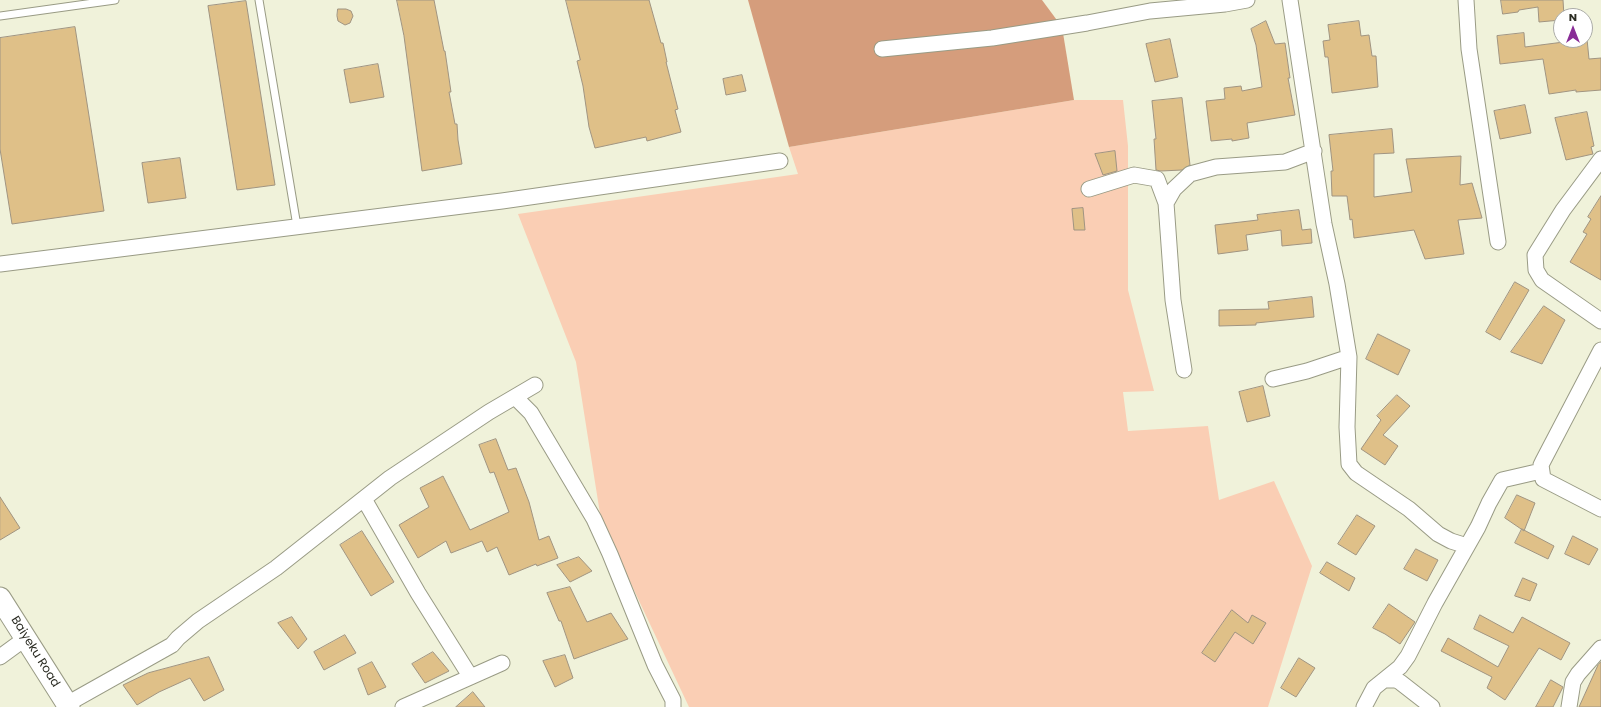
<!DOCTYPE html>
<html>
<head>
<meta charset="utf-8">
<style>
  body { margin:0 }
  #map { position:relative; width:1601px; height:707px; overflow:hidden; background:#f0f2da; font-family:Poppins,sans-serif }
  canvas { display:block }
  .north { position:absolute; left:1553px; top:8px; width:40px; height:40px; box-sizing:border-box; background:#fff; border:1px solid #aaaba7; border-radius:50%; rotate:0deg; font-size:11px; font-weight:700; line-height:16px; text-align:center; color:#2b2c23 }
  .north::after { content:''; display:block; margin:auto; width:14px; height:18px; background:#892d97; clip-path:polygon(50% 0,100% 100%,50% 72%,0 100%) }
</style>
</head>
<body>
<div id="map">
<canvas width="1601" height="707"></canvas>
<div class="north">N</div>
</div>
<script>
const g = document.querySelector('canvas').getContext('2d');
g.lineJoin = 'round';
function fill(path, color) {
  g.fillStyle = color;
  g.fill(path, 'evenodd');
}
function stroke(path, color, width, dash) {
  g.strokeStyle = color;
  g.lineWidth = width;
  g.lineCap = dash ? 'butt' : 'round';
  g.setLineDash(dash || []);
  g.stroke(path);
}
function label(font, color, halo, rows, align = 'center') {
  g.font = font + ' Poppins,sans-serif';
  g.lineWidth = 3.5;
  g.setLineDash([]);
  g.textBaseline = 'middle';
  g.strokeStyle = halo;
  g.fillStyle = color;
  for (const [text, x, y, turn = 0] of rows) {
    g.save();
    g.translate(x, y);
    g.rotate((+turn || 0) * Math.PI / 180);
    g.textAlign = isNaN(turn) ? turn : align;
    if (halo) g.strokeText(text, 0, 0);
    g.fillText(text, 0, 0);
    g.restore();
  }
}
fill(new Path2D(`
  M 1074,100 L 1123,100 L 1128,146 L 1128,290 L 1154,391 L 1123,392 L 1128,431 L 1208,426 L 1219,500 L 1274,481 L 1312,566 L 1268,707 L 689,707 L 601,520 L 576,362 L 518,214 L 798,174 L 789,147 Z`), '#faceb4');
fill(new Path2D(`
  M 748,0 L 1042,0 L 1062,27 L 1074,100 L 789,147 Z`), '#d59d7c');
const building = new Path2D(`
  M 397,0 L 434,0 L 444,51 L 445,51 L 451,92 L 449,92 L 455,124 L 457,124 L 458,140 L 462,164 L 422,171 L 404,36 Z
  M 566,0 L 649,0 L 661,43 L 663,43 L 667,62 L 666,62 L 678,109 L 675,110 L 681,132 L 647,141 L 646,137 L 595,148 L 589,127 L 583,86 L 577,61 L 580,60 Z
  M 1501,0 L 1563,0 L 1564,16 L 1561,16 L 1561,20 L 1539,22 L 1538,7 L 1519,10 L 1518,12 L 1503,14 Z
  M 246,1 L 275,185 L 237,190 L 208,6 Z
  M 338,9 L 346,9 L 351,11 L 353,16 L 350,23 L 345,25 L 338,21 L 337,16 Z
  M 1266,21 L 1275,44 L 1285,43 L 1290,78 L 1288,78 L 1295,115 L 1247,123 L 1249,138 L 1232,141 L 1232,139 L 1211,141 L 1206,101 L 1225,99 L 1224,88 L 1241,86 L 1242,91 L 1262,87 L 1256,45 L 1251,29 Z
  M 1359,21 L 1361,36 L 1369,35 L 1372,56 L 1376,56 L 1378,87 L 1332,93 L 1328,57 L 1325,57 L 1323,41 L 1330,40 L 1328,25 Z
  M 75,27 L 104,211 L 12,224 L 0,149 L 0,38 Z
  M 1524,33 L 1525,47 L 1587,39 L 1589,59 L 1601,58 L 1601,90 L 1576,92 L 1576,90 L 1549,94 L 1543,59 L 1500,64 L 1497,36 Z
  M 1170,39 L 1178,77 L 1155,82 L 1146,44 Z
  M 378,64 L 384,97 L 350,103 L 344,70 Z
  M 742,75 L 746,91 L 726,95 L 723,79 Z
  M 1182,98 L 1190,165 L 1182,170 L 1161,171 L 1156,170 L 1154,139 L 1156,139 L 1152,101 Z
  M 1525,105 L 1531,133 L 1500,139 L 1494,111 Z
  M 1587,112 L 1594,146 L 1591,147 L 1593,154 L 1566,160 L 1555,118 Z
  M 1392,129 L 1394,153 L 1374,154 L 1374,197 L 1412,192 L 1406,159 L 1461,156 L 1460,185 L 1472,183 L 1482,218 L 1458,220 L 1464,254 L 1425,259 L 1414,230 L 1354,238 L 1352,219 L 1350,220 L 1347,196 L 1332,196 L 1331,171 L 1333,171 L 1329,135 Z
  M 1115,151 L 1117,171 L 1103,175 L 1095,154 Z
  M 180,158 L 186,198 L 148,203 L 142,163 Z
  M 1601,196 L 1601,280 L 1570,262 L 1587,234 L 1583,232 L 1591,219 L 1588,217 Z
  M 1083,208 L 1085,230 L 1074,230 L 1072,209 Z
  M 1299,210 L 1302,230 L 1311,229 L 1312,243 L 1282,246 L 1281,230 L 1246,235 L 1248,250 L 1218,254 L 1215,225 L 1258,220 L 1257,215 Z
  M 1515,282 L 1529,290 L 1500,340 L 1486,332 Z
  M 1312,297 L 1314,317 L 1256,323 L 1256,325 L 1219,326 L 1219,310 L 1269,309 L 1268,302 Z
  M 1544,306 L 1565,320 L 1542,364 L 1511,352 Z
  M 1378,334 L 1410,350 L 1398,375 L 1366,359 Z
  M 1263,386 L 1270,416 L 1247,422 L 1239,392 Z
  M 1397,395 L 1410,406 L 1383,435 L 1398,446 L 1385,465 L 1361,449 L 1381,420 L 1377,416 Z
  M 496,439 L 508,470 L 516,468 L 529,502 L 539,540 L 549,536 L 558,558 L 537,566 L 536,564 L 509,575 L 497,547 L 487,552 L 482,541 L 451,553 L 446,541 L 418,558 L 399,525 L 429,507 L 420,488 L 443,476 L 470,530 L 509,512 L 494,472 L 490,473 L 479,445 Z
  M 1517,495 L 1535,503 L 1524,531 L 1505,518 Z
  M 0,497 L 20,528 L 0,540 Z
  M 1357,515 L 1375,526 L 1356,555 L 1338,544 Z
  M 1522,529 L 1554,546 L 1548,559 L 1515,543 Z
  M 362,531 L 394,582 L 371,596 L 340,545 Z
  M 1573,536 L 1598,549 L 1589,565 L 1565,554 Z
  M 1416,549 L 1438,560 L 1427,581 L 1404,569 Z
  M 579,557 L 592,571 L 570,582 L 557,565 Z
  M 1327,562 L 1355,578 L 1349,591 L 1320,573 Z
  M 1523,578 L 1537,584 L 1530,601 L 1515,596 Z
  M 570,587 L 587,622 L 611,613 L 628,639 L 574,659 L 561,621 L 559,621 L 547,593 Z
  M 1389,604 L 1415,622 L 1400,644 L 1385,634 L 1373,628 Z
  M 1232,610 L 1248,623 L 1252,615 L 1266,623 L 1253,644 L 1235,632 L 1215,662 L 1202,653 Z
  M 1480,615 L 1513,633 L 1522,617 L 1570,643 L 1561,660 L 1539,648 L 1505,700 L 1487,688 L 1492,677 L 1441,651 L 1448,638 L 1498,667 L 1509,646 L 1474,629 Z
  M 292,617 L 307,639 L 298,649 L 278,623 Z
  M 345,635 L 356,653 L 324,670 L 314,652 Z
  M 433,652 L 449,671 L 425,683 L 412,664 Z
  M 565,655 L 573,678 L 555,687 L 543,661 Z
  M 209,657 L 224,690 L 204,701 L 190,678 L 159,692 L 137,705 L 123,685 L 148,673 Z
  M 1299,658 L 1315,668 L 1296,697 L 1281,688 Z
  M 372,662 L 386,687 L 368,695 L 358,669 Z
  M 1601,662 L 1601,707 L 1579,707 L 1598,665 Z
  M 1551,680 L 1563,687 L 1553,707 L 1536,707 Z
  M 473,692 L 485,707 L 456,707 Z`);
fill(building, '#dfc088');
stroke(building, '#a09481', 1);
const service = new Path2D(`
  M 259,0 L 297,226
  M 0,16 L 115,0`);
const minor = new Path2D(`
  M 1290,0 L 1324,224 L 1337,284 L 1349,357 L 1347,427 L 1349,464 L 1356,473 L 1409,509 L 1438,534 L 1451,541 L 1467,546
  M 1466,0 L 1469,49 L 1498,242
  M 882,49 L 992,38 L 1087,23 L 1150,11 L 1225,4 L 1247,0
  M 1601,159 L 1563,210 L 1535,255 L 1536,270 L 1542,280 L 1601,321
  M 1089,189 L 1134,175 L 1157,179 L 1166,203
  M 0,264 L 502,201 L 780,161
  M 1601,350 L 1543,461 L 1541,465 L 1543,479 L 1601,509
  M 1184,370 L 1173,300 L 1166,203 L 1174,189 L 1190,174 L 1216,167 L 1285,162 L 1314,151
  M 1273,379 L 1307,371 L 1349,357
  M 515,397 L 531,413 L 594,519 L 610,554 L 655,665 L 673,700 L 673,707
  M 364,499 L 418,593 L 470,676
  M 0,657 L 26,638
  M 1384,680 L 1396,680 L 1400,682 L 1432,707
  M 67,704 L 172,645 L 178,638 L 198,621 L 276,568 L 390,478 L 489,412 L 535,385
  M 403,707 L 502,663
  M 1364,707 L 1374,688 L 1400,667 L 1408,656 L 1435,603 L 1478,527 L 1489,503 L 1502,480 L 1541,471
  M 1569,707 L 1573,682 L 1578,674 L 1601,648`);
const secondary = new Path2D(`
  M 0,598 L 69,707`);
stroke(service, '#999b85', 9);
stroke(minor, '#999b85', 17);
stroke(secondary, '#999b85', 23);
stroke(service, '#fff', 7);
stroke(minor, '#fff', 15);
stroke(secondary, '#fff', 21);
label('12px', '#2b2c23', '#fff', [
  ["Baiyeku Road",35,652,58]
]);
</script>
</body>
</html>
